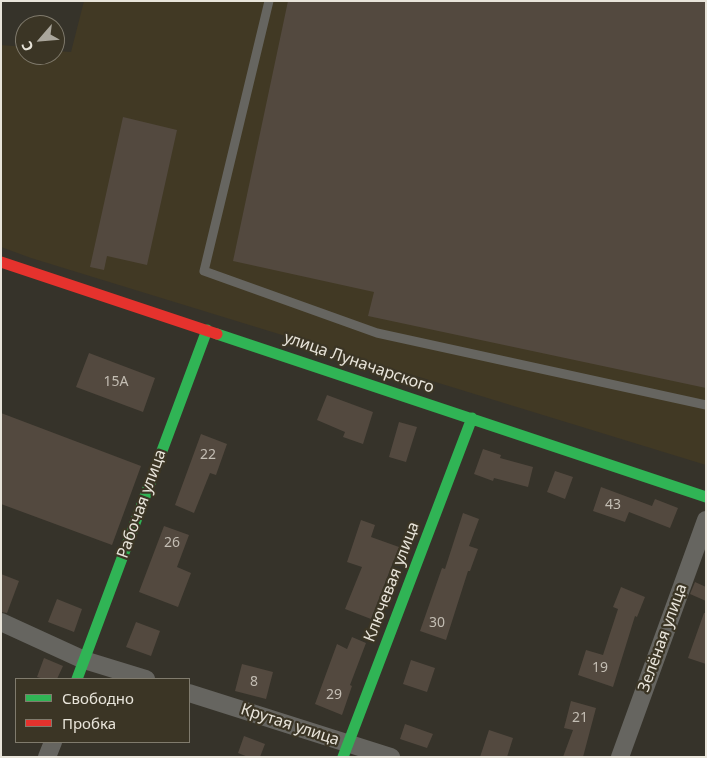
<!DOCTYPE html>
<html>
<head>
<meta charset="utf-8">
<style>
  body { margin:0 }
  #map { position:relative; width:707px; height:758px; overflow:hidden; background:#36332a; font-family:"Noto Sans",sans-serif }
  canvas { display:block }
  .frame { position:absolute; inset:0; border:2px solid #e8e4da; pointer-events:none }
  .legend { position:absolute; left:15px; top:678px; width:175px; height:65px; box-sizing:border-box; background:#3b3525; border:1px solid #807b6d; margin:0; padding:6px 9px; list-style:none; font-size:15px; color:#e8e4da }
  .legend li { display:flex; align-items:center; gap:10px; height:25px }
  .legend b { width:25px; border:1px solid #807b6d }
  .north { position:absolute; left:15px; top:15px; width:50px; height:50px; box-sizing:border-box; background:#3b3525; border:1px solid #807b6d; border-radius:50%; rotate:243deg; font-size:14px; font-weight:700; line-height:20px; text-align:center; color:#e8e4da }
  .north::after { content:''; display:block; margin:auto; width:18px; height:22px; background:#aaa69c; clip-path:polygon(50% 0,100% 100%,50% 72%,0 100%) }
</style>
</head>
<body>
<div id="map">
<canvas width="707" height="758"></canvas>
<div class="frame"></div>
<ul class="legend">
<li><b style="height:6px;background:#30b455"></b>Свободно</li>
<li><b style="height:6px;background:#e5322d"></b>Пробка</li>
</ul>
<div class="north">С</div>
</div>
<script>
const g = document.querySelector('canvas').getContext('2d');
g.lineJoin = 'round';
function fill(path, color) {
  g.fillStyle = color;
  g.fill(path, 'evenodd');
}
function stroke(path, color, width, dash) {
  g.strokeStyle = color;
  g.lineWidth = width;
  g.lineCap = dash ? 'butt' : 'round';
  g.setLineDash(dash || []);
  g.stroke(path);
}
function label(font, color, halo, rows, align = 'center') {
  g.font = font + ' "Noto Sans",sans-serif';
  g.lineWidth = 4.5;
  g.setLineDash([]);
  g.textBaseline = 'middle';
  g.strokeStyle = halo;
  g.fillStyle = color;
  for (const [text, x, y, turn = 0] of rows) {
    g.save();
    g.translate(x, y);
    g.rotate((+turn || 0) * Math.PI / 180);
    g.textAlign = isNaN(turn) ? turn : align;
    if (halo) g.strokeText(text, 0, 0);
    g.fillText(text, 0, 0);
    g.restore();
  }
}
fill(new Path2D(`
  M 84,1 L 706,1 L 706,465 L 31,258 L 1,247 L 1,45 L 25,47 L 25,55 L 55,55 L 55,51 L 71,52 Z`), '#413924');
fill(new Path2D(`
  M 288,1 L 706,1 L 706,388 L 368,316 L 374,292 L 233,261 Z
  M 123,117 L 177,130 L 147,265 L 107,256 L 104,270 L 90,267 Z
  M 89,353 L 155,378 L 143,412 L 76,387 Z
  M 327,395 L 373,412 L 363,444 L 343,437 L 345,432 L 317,420 Z
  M 1,413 L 141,466 L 112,545 L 1,504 Z
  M 399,422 L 417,427 L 406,462 L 389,457 Z
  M 201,434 L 227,444 L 216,475 L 210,473 L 194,513 L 175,505 Z
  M 483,449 L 501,455 L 500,458 L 533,467 L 528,487 L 494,478 L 493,481 L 474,474 Z
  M 555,471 L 573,477 L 565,499 L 547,492 Z
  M 601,487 L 652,506 L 655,499 L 678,508 L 670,528 L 629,512 L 625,522 L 593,511 Z
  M 463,513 L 479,519 L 469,546 L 478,549 L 470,571 L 468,571 L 446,640 L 420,631 L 442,568 L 445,569 Z
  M 361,520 L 375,525 L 371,537 L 399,547 L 371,619 L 345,609 L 362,567 L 347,562 Z
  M 164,526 L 189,535 L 177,567 L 191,573 L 178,607 L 139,592 Z
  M 1,574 L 19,581 L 7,613 L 1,612 Z
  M 695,582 L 706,587 L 706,601 L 690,594 Z
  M 621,587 L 645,597 L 637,617 L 635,616 L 613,687 L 578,675 L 586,650 L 603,655 L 618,609 L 613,607 Z
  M 57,599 L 82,609 L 74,632 L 48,622 Z
  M 704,613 L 706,613 L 706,664 L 688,658 Z
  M 136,622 L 160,631 L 151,656 L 126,647 Z
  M 352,637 L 366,643 L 350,685 L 352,686 L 342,715 L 315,704 L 337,644 L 347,649 Z
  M 44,658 L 63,666 L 57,679 L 44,679 L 37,677 Z
  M 411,660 L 435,668 L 427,692 L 403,684 Z
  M 242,664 L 273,672 L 266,699 L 235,691 Z
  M 571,701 L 596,708 L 583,757 L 563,757 L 573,730 L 564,728 Z
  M 405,724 L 433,734 L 427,748 L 400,739 Z
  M 489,730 L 513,738 L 507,757 L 480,757 Z
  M 244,736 L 265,744 L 260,757 L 248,757 L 238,753 Z`), '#53493f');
stroke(new Path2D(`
  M 269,1 L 204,271 L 377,333 L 706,405`), '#666560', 9);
stroke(new Path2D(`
  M 1,622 L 84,660 L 146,679
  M 189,693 L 391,757
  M 47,757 L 53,742
  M 620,757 L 706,520`), '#666560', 18);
stroke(new Path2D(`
  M 217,334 L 706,497
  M 77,679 L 207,330
  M 343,757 L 472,418`), '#30b455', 11);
stroke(new Path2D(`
  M 1,262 L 217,334`), '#e5322d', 11);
label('14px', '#c3bdb3', null, [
  ["15А",116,382],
  ["22",208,455],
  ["43",613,505],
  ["26",172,543],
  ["30",437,623],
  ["19",600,668],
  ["8",254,682],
  ["29",334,695],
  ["21",580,718]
]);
label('16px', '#e8e4da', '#3b3525', [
  ["улица Луначарского",359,363,19],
  ["Рабочая улица",142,504,-70],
  ["Ключевая улица",392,582,-69],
  ["Зелёная улица",663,638,-70],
  ["Крутая улица",290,725,18]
]);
</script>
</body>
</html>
